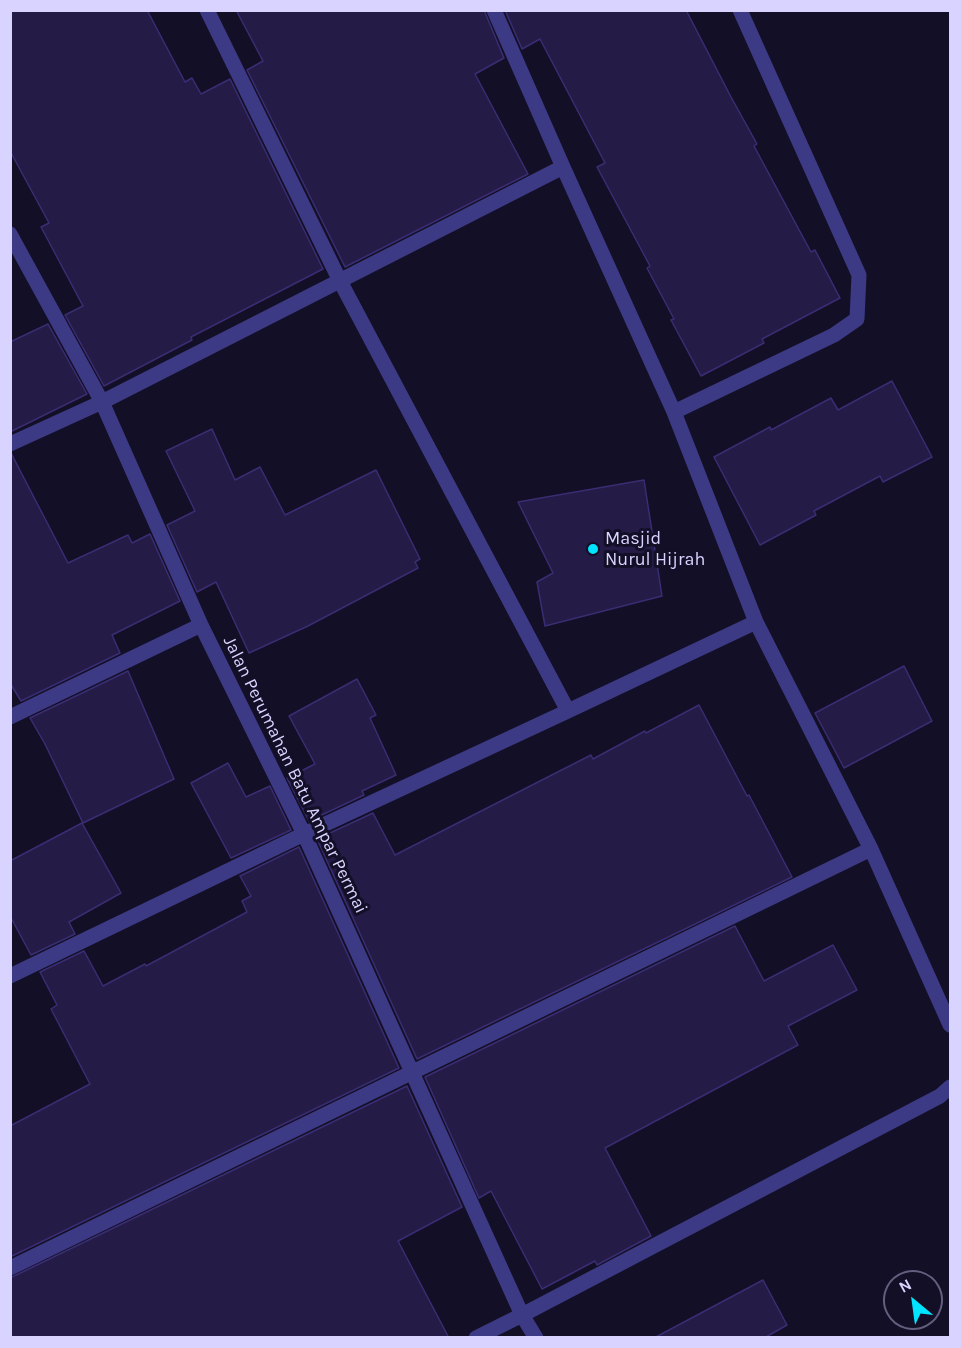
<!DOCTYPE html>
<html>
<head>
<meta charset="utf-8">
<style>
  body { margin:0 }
  #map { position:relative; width:961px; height:1348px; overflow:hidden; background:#130f26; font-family:Karla,sans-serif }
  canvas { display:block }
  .frame { position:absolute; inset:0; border:12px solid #d9d4ff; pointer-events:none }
  .north { position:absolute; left:883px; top:1270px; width:60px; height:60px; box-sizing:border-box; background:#130f26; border:2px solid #625e7d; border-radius:50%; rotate:331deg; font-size:16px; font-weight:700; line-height:24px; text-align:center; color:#d9d4ff }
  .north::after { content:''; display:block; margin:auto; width:21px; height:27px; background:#00e5ff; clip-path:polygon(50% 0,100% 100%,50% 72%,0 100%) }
</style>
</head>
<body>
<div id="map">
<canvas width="961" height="1348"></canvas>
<div class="frame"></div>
<div class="north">N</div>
</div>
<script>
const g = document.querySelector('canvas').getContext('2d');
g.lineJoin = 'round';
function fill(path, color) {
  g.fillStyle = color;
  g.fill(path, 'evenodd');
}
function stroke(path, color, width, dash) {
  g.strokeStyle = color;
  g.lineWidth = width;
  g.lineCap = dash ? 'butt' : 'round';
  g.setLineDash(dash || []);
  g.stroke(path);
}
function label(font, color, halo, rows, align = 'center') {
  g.font = font + ' Karla,sans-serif';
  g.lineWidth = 6;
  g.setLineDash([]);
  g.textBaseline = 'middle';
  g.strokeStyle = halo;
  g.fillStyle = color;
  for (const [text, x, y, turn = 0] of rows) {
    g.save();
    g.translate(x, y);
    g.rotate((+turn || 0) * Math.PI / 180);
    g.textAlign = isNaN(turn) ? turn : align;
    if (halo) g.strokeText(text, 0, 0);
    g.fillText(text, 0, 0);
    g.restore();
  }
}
const building = new Path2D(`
  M 10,10 L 147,10 L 185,82 L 192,78 L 201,94 L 230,79 L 323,269 L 191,337 L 192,340 L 104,386 L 65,315 L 83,306 L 41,227 L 49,223 L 10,151 Z
  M 236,10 L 484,10 L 504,58 L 475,74 L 528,174 L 345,267 L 247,70 L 263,61 Z
  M 505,10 L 686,10 L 731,97 L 757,144 L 754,146 L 811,252 L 815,250 L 840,298 L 762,339 L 764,343 L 701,376 L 671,320 L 674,319 L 647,268 L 650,266 L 597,167 L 605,163 L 540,39 L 522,49 Z
  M 48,324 L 87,394 L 10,432 L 10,342 Z
  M 892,381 L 932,457 L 883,482 L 880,476 L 814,511 L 816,515 L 760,545 L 714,457 L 770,427 L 771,430 L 831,398 L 838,410 Z
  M 212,429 L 235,480 L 260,467 L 285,515 L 376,470 L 420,559 L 415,562 L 418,568 L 308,626 L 249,653 L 216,582 L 197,592 L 167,525 L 195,511 L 166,451 Z
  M 11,453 L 68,563 L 128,535 L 132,543 L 150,534 L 180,601 L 112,635 L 120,653 L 21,701 L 10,683 Z
  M 644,480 L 662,596 L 545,626 L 537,582 L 553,573 L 518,502 Z
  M 904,666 L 932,721 L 844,768 L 815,713 Z
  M 128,671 L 174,779 L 83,823 L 45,744 L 30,718 Z
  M 357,679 L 376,715 L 370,718 L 396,775 L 362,791 L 364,795 L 309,821 L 287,778 L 315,764 L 289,716 Z
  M 699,705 L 747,796 L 749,795 L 792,877 L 417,1059 L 317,839 L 373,813 L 395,855 L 591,755 L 593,759 L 645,731 L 646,733 Z
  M 228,763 L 246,797 L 270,786 L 291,830 L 231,858 L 191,783 Z
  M 82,823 L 121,893 L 69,922 L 75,934 L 31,955 L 10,916 L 10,861 Z
  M 299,847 L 399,1068 L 10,1257 L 10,1126 L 90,1084 L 51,1009 L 57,1005 L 40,972 L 84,951 L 103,986 L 145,964 L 146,966 L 247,912 L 242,901 L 251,896 L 240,876 Z
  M 735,926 L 764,981 L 833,945 L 857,990 L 788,1026 L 798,1045 L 605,1148 L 651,1236 L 597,1265 L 595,1261 L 542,1289 L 491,1191 L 479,1198 L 425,1077 Z
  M 407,1086 L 462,1207 L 398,1241 L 449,1338 L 10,1338 L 10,1278 Z
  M 763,1280 L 787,1325 L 764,1338 L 654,1338 Z`);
fill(building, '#241b47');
stroke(building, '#3b2d73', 1.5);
stroke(new Path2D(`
  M 494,10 L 563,167 L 674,412 L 756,622 L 871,849 L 950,1025
  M 10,234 L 102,402 L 201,625 L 304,834 L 522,1315 L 536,1338
  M 674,412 L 834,335 L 857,319 L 859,275 L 740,10
  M 10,444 L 102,402 L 563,167
  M 568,711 L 756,622
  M 10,717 L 201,625
  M 10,976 L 304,834 L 568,711 L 340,281 L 207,10
  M 10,1268 L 871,849
  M 476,1338 L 522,1315 L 940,1096 L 950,1087`), '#3d3a85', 15);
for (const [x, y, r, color] of [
  [593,549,6,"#00e5ff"]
]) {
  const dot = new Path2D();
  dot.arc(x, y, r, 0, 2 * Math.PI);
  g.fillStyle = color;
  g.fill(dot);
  stroke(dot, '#130f26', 2);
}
label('18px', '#d9d4ff', '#130f26', [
  ["Masjid",605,539],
  ["Nurul Hijrah",605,560]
], 'left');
label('18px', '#d9d4ff', '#130f26', [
  ["Jalan Perumahan Batu Ampar Permai",295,775,64]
]);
</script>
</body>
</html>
